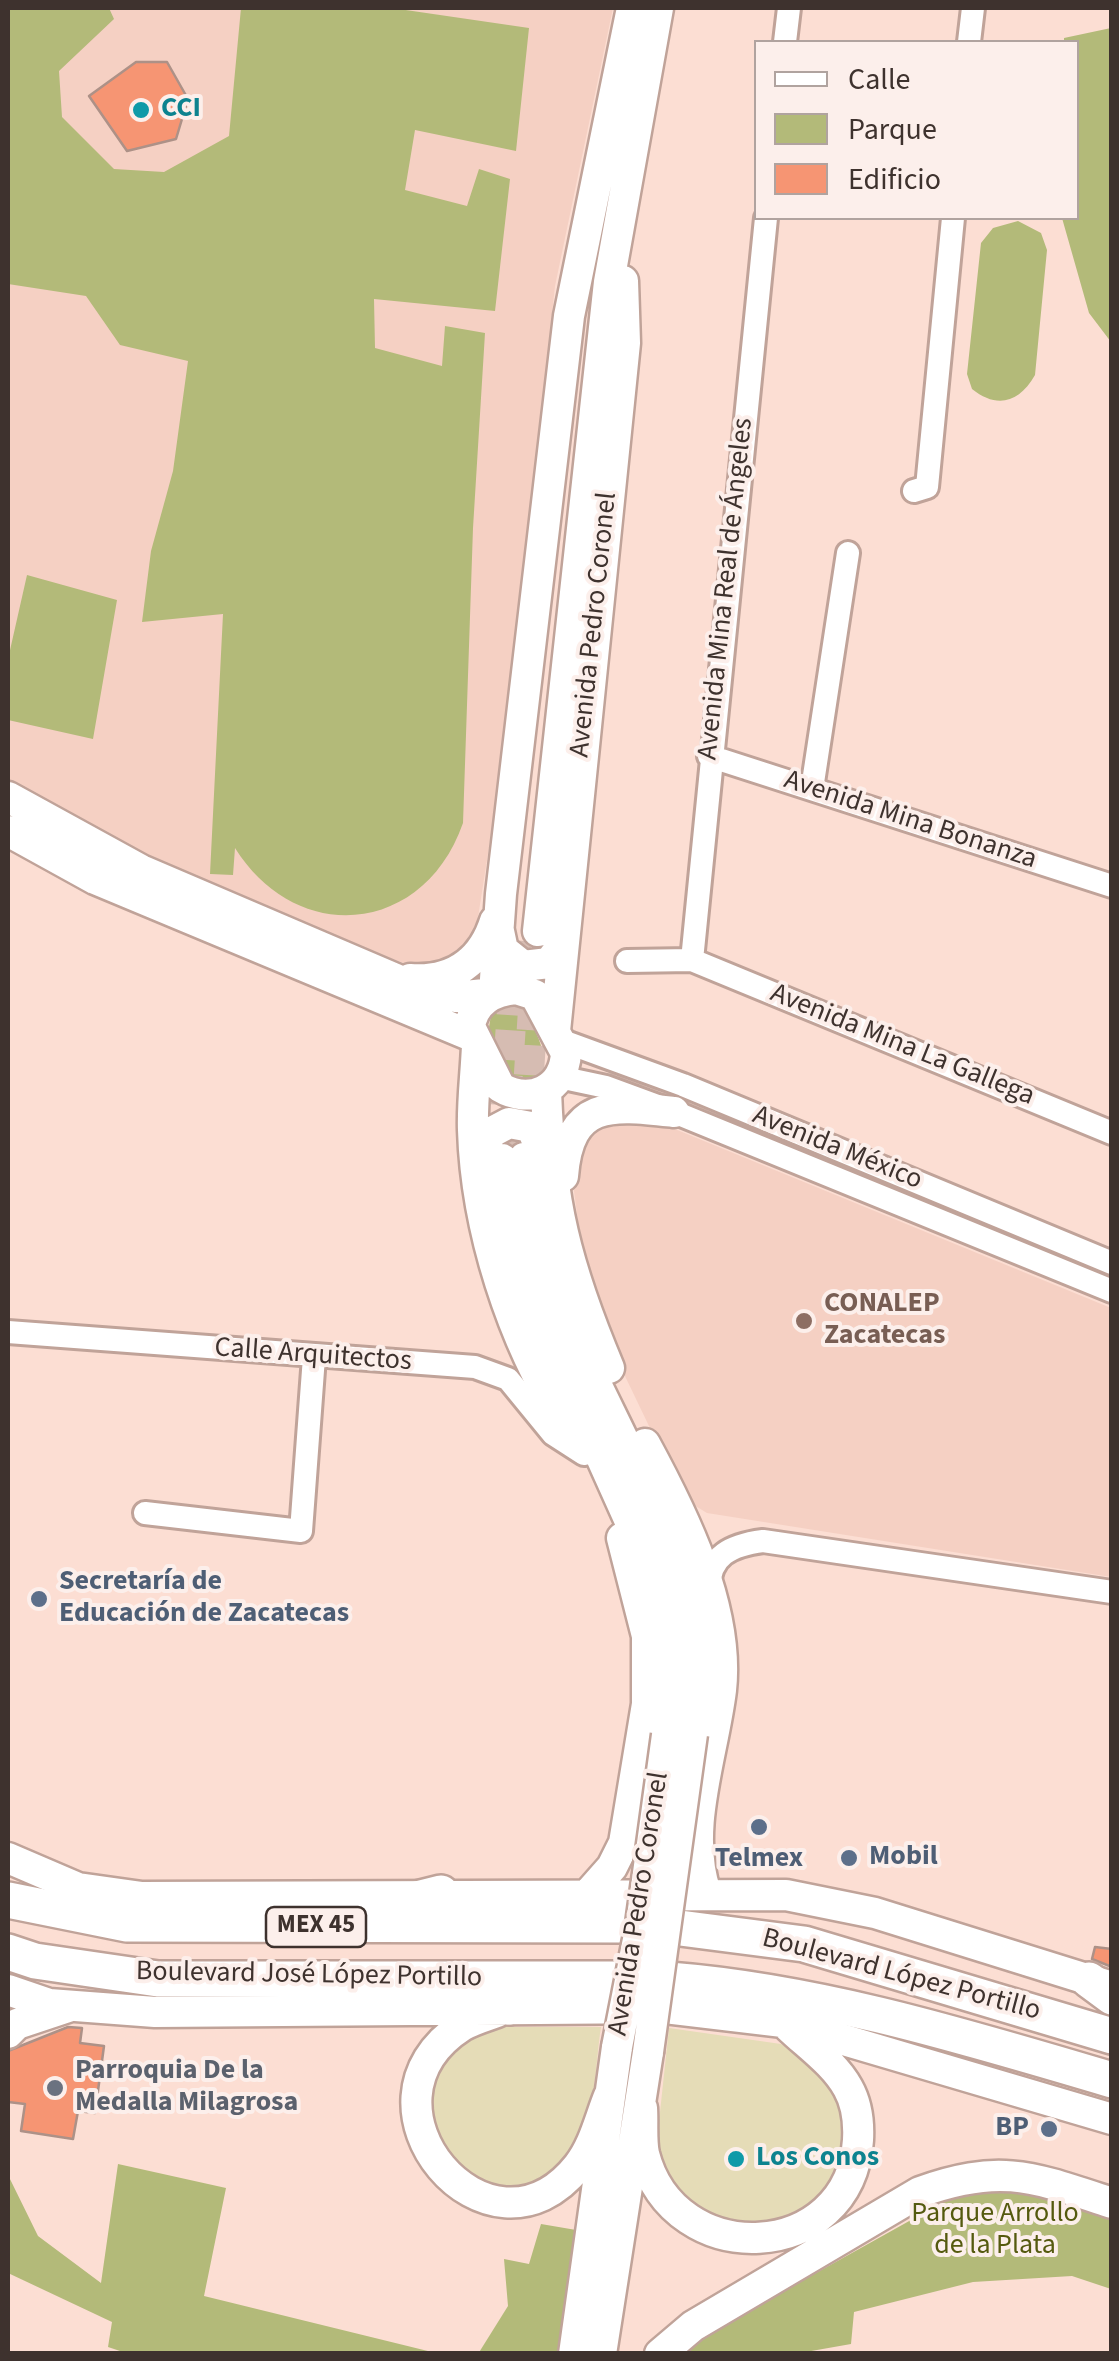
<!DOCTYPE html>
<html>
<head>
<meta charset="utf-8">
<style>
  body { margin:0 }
  #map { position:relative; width:1119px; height:2361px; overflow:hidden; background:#fcded3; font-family:"Source Sans 3",sans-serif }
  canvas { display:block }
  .frame { position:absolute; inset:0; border:10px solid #3e322e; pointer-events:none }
  .legend { position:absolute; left:754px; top:40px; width:325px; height:180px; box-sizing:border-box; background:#fcefeb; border:2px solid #b0a39f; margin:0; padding:12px 18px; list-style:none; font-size:30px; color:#3e322e }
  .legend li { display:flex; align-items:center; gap:20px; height:50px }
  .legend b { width:50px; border:2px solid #b0a39f }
</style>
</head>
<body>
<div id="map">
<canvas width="1119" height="2361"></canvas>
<div class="frame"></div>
<ul class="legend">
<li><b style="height:12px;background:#fff"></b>Calle</li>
<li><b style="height:28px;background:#b3ba79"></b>Parque</li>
<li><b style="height:28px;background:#f69573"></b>Edificio</li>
</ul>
</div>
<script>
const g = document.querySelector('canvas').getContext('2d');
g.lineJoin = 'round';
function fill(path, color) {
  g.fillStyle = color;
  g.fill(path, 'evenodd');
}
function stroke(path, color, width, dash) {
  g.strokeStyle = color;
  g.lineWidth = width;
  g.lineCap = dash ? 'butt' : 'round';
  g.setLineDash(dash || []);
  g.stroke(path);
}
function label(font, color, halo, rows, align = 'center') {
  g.font = font + ' "Source Sans 3",sans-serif';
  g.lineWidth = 8;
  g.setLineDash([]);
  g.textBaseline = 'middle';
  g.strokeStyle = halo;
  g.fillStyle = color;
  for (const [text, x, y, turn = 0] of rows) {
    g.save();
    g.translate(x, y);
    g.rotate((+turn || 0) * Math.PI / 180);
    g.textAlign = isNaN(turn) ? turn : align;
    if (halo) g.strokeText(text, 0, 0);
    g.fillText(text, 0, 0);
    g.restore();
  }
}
fill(new Path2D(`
  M 8,8 L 613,8 L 555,286 L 509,720 L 476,930 L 451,964 L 411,966 L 134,860 L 8,788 Z
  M 648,1118 L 1111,1308 L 1111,1577 L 707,1513 L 684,1499 L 624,1374 L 580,1237 L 574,1191 L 578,1151 L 592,1126 Z`), '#f5d0c3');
fill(new Path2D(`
  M 8,8 L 109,8 L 114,19 L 59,71 L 62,117 L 114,169 L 164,172 L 229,136 L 241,8 L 392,8 L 529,28 L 516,151 L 415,130 L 405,190 L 467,206 L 479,169 L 510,179 L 495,311 L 374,299 L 375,348 L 442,366 L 445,326 L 485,333 L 473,528 L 463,823 C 424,935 297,947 235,848 L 233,875 L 210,874 L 223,614 L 142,622 L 151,551 L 173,471 L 188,361 L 120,345 L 86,296 L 8,284 Z
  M 1111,28 L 1112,28 L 1111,342 L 1089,313 L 1062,218 L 1076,218 L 1076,42 L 1064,42 L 1064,38 Z
  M 1018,221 L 1041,233 L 1047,250 L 1035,375 C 1019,403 997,409 972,389 L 967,374 L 981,243 L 993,228 Z
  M 27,575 L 117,600 L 93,739 L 8,720 L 8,659 Z
  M 512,1006 C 534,1016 552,1059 540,1080 L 511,1080 L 488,1033 L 491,1015 Z
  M 118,2164 L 226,2188 L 204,2296 L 436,2353 L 129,2354 L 108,2347 L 112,2322 L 8,2273 L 8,2175 L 38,2236 L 101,2283 Z
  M 993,2181 L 1111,2209 L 1111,2289 L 1072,2276 L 973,2282 L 854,2312 L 851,2344 L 800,2353 L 686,2354 L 703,2336 L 911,2220 L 912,2205 Z
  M 541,2224 L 582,2231 L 566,2353 L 478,2354 L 508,2306 L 504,2259 L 529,2264 Z`), '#b3ba79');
fill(new Path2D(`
  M 505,2027 L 601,2027 C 595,2065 596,2122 572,2154 C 513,2237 384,2147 443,2065 C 460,2040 475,2032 505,2027 Z
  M 669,2028 L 781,2044 L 810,2059 L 833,2082 L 846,2111 L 840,2175 L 795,2220 L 732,2228 L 679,2195 L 664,2169 L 657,2140 Z`), '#e5dcb7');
const building = new Path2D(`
  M 136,62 L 167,62 L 188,99 L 176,139 L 127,151 L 89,96 Z
  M 1095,1947 L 1112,1949 L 1112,1967 L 1092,1959 Z
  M 68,2027 L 82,2028 L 80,2043 L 104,2046 L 95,2113 L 78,2111 L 73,2139 L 21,2131 L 25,2104 L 8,2102 L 8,2051 Z`);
fill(building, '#f69573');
stroke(building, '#ad9187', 2.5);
stroke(new Path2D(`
  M 526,1120 L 538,931
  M 503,1150 L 517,928`), '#d6bcb2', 30, [30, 15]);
const street = new Path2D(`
  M 785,42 L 789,8
  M 969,42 L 973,8
  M 914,491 L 927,487 L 953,218
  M 709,756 L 1112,886
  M 812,789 L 848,553
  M 692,960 L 766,218
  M 692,960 L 1112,1133
  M 627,961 L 692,960
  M 560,1040 L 683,1085 L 1112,1263
  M 559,1077 L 606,1087 L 674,1112 L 1112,1291
  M 8,1332 L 475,1367 L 508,1379 L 553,1434 L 584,1454
  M 145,1513 L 301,1531 L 314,1357
  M 709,1590 C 708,1555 732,1545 763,1541 L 1112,1592`);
const secondary = new Path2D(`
  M 8,797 L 141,870 L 424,991 L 456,997 L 494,993 L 501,894 L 569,316 L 632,8
  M 8,831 L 95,879 L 474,1037
  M 499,931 L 503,950 L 523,966 L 549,963 L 561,947
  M 538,931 L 609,282 L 658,8
  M 410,979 C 452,982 482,962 495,921
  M 516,989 L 535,995 L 566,1053 C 564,1090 530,1105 500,1087 L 470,1027 C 473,1002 492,991 516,989 Z
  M 555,1031 L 625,343 L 623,281
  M 477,1045 C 476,1073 472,1102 473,1130 C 476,1230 512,1340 565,1424
  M 546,1091 C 550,1201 566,1266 609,1368
  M 524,1158 C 536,1324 654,1453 689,1613 C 698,1653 696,1693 692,1734
  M 502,1159 L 509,1226 L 536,1312 L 655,1577 L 671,1643 L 667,1735
  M 480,1166 L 490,1133 L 509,1123 L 531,1127 L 545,1158
  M 563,1176 C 569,1099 612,1105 674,1112
  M 645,1444 C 683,1514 730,1608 721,1690 C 713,1756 684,1829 706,1893
  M 8,1858 L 78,1888 L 142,1897 L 786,1895 L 875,1913 L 1109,1986
  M 589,1893 L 612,1867 L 624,1843 L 647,1704 L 647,1636 L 622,1538
  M 8,1990 L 49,2004 L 155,2012 L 665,2008 L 783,2022 L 1112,2119
  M 497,2012 C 486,2016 472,2020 462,2026 C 341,2104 489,2278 578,2166 C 594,2146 600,2118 609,2096
  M 8,2033 L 17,2024 L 68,2007
  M 642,2108 C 643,2122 641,2140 644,2154 C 674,2272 850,2264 858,2140 C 859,2122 857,2104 848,2088 C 835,2064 809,2046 789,2027
  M 574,2354 L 617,2047
  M 601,2354 L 648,2052
  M 660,2354 L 693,2326 L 920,2192 C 1001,2163 1033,2177 1112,2203`);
const primary = new Path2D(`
  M 8,1900 L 127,1924 L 627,1925
  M 369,1911 L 441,1893
  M 680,1928 L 804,1944 L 1112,2036
  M 8,1952 L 35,1961 L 158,1979 L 613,1979
  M 669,1980 C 821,1992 966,2037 1112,2080
  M 1089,1980 L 1112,1997
  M 447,1994 L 509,2007`);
stroke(street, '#c0a399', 28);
stroke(secondary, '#c0a399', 35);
stroke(primary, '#c0a399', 40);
stroke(street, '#fff', 22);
stroke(secondary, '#fff', 30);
stroke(primary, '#fff', 35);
const secondaryBridge = new Path2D(`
  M 617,2047 L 641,1924 L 667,1735
  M 648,2052 L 692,1734`);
stroke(secondaryBridge, '#c0a399', 35, []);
stroke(secondaryBridge, '#fff', 30);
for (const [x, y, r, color] of [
  [141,110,10,"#0f9aa8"],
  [804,1321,10,"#8d6e63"],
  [39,1599,10,"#5c6f8a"],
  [759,1827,10,"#5c6f8a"],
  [849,1858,10,"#5c6f8a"],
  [55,2088,10,"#6b7280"],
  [1049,2129,10,"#5c6f8a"],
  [736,2159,10,"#0f9aa8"]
]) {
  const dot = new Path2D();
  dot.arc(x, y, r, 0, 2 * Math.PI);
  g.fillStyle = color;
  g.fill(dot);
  stroke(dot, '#fcefeb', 4);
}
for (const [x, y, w] of [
  [316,1927,100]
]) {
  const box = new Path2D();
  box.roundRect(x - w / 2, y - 20, w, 40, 8);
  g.fillStyle = '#fcefeb';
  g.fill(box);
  stroke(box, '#3e322e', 2.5);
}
label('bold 25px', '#3e322e', null, [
  ["MEX 45",316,1927]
]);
label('bold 28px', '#0d838f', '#fcefeb', [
  ["CCI",161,110],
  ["Los Conos",756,2159]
], 'left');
label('28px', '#3e322e', '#fcefeb', [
  ["Avenida Mina Real de Ángeles",727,589,-84],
  ["Avenida Pedro Coronel",595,625,-84],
  ["Avenida Mina Bonanza",910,821,18],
  ["Avenida Mina La Gallega",902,1046,22],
  ["Avenida México",837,1149,22],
  ["Calle Arquitectos",313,1356,4],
  ["Avenida Pedro Coronel",640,1904,-81],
  ["Boulevard José López Portillo",309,1976,1],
  ["Boulevard López Portillo",901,1976,15]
]);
label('bold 28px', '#785e54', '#fcefeb', [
  ["CONALEP",824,1305],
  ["Zacatecas",824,1337]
], 'left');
label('bold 28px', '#4e5e75', '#fcefeb', [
  ["Secretaría de",59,1583],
  ["Educación de Zacatecas",59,1615],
  ["Mobil",869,1858],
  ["Telmex",759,1860,"center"],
  ["BP",1029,2129,"right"]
], 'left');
label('bold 28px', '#5b616d', '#fcefeb', [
  ["Parroquia De la",75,2072],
  ["Medalla Milagrosa",75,2104]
], 'left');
label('28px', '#555a0f', '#fcefeb', [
  ["Parque Arrollo",995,2215],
  ["de la Plata",995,2247]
]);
</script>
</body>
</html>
